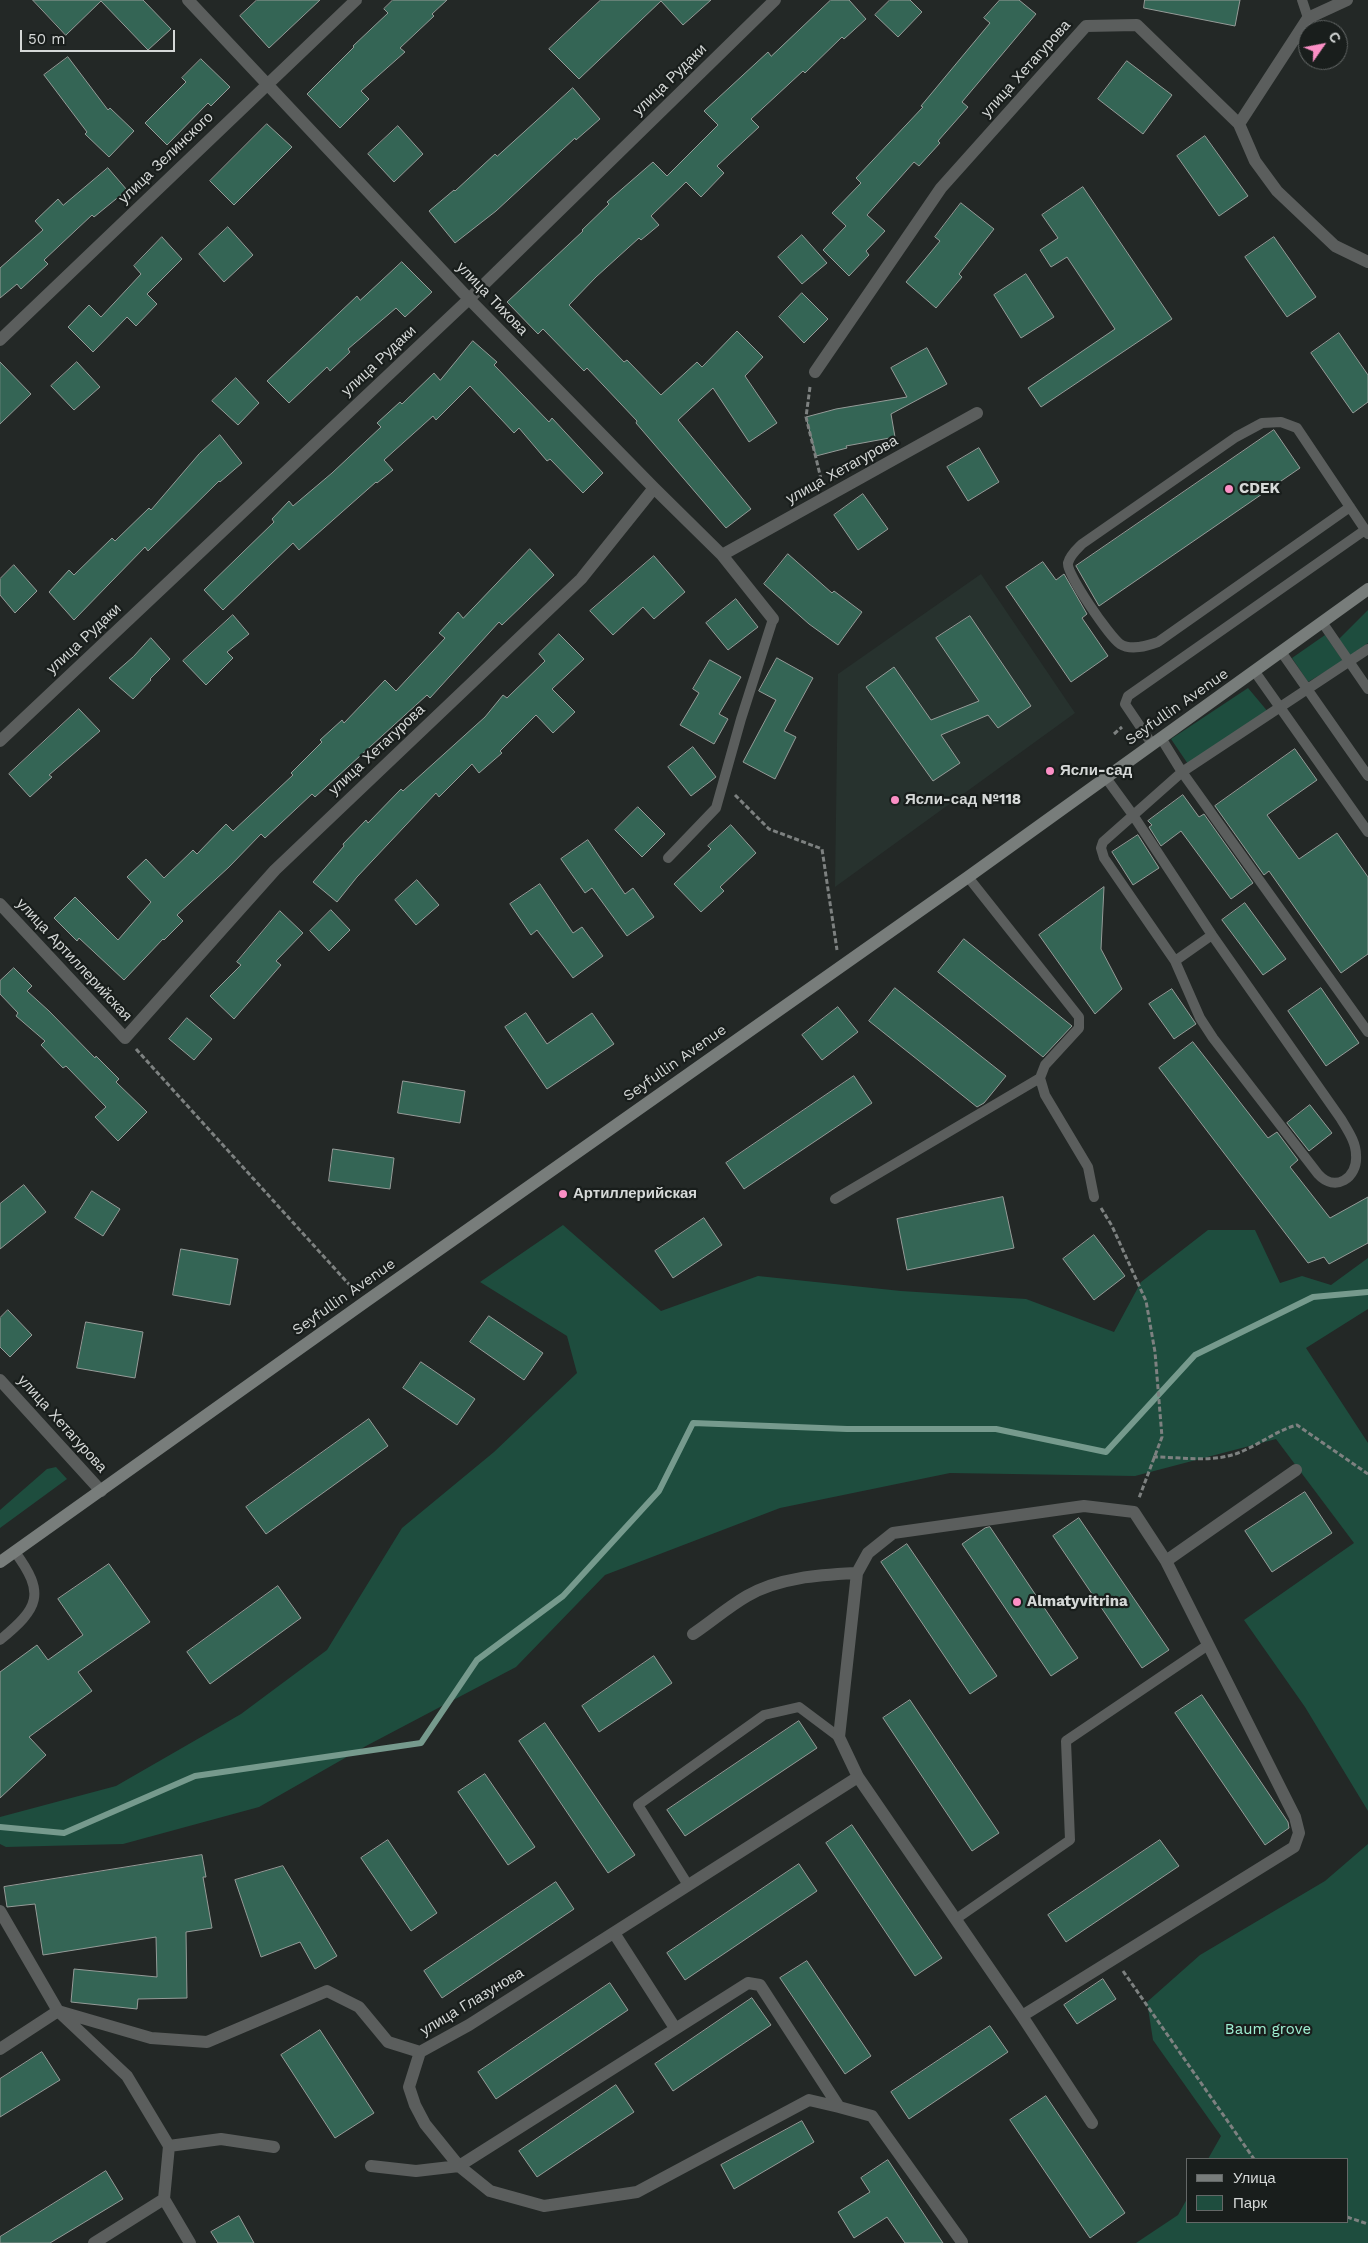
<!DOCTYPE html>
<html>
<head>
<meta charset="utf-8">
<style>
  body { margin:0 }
  #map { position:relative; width:1368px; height:2243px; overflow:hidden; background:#232826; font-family:"Work Sans",sans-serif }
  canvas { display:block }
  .legend { position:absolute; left:1186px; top:2158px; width:162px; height:65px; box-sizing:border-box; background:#191e1c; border:1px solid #646867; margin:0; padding:6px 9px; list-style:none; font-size:15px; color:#d5d8d7 }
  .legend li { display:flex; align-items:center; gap:10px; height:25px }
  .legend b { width:25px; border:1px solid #646867 }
  .north { position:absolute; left:1298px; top:20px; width:50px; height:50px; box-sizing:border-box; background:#191e1c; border:1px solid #646867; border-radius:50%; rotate:57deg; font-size:14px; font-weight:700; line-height:20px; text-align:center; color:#d5d8d7 }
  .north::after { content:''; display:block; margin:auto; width:18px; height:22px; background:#fb8fc5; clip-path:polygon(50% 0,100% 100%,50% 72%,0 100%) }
  .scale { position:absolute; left:20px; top:30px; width:155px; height:22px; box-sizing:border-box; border:2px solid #d5d8d7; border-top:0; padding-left:6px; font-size:15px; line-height:18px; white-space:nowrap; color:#d5d8d7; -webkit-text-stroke:4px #191e1c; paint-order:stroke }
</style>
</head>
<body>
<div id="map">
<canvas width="1368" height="2243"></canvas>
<ul class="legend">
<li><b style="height:6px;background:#787d7b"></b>Улица</li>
<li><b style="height:14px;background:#1e4d3e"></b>Парк</li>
</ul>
<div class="north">С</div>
<div class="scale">50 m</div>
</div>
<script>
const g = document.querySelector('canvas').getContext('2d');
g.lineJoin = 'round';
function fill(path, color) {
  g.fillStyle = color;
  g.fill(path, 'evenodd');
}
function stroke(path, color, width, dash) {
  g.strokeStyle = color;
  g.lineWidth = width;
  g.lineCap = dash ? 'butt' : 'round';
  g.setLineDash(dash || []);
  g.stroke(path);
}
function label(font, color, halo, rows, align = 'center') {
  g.font = font + ' "Work Sans",sans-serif';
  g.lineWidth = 4.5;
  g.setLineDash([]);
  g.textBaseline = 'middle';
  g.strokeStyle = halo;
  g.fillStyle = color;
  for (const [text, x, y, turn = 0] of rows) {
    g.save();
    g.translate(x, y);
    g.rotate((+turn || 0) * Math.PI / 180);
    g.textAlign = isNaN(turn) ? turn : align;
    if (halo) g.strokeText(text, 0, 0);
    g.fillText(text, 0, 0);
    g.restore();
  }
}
fill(new Path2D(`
  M 981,574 L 1075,713 L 835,887 L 838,674 Z`), '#27322e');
fill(new Path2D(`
  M 1368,610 L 1368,643 L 1350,656 L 1339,639 Z
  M 1325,635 L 1343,661 L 1308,682 L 1292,658 Z
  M 1248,688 L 1269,713 L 1190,767 L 1171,739 Z
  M 563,1225 L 661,1311 L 758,1276 L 901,1291 L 1026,1299 L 1114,1332 L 1141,1282 L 1208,1230 L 1255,1230 L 1280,1283 L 1302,1276 L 1331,1285 L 1368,1258 L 1368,1309 L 1306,1348 L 1368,1443 L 1368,1811 L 1305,1707 L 1244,1620 L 1354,1543 L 1276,1439 L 1135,1476 L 950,1473 L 780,1508 L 605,1575 L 516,1667 L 366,1746 L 259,1807 L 123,1844 L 6,1847 L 0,1844 L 0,1817 L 116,1786 L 241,1714 L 327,1650 L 402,1528 L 494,1452 L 577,1373 L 567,1336 L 480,1282 Z
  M 56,1467 L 67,1479 L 0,1528 L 0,1510 L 47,1469 Z
  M 1368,1844 L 1368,2243 L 1136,2243 L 1178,2215 L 1187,2199 L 1187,2222 L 1347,2222 L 1347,2159 L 1208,2159 L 1221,2136 L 1153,2040 L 1147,2002 L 1200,1955 L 1325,1881 Z`), '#1e4d3e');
stroke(new Path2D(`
  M 0,1827 L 64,1833 L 195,1776 L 421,1743 L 477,1660 L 563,1596 L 659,1491 L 693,1423 L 847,1429 L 996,1429 L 1106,1452 L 1195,1355 L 1313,1297 L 1368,1292`), '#769a8d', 6);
const building = new Path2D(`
  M 33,0 L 143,0 L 171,29 L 148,50 L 101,1 L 66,35 Z
  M 257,0 L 320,0 L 269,48 L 240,16 Z
  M 393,0 L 447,0 L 432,14 L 434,16 L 400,48 L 405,52 L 361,91 L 369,99 L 340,128 L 307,94 L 354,47 L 353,46 L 388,13 L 384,9 Z
  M 601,0 L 711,0 L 683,25 L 661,1 L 579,79 L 549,49 Z
  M 831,0 L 849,0 L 866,19 L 844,39 L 842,37 L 805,73 L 803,71 L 751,119 L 759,127 L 717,166 L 724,173 L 701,197 L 686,182 L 651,216 L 659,225 L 641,240 L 639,238 L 596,277 L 569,305 L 624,362 L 627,360 L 661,395 L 697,362 L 702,367 L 737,331 L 763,357 L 745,376 L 777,423 L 749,442 L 713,388 L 678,420 L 751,509 L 726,528 L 636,423 L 637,421 L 587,368 L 584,371 L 543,329 L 538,334 L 507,302 L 583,231 L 582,230 L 609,204 L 607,202 L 653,162 L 667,176 L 718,125 L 704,111 L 768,52 L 771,56 Z
  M 890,0 L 910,0 L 922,12 L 898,37 L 875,15 Z
  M 1000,0 L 1019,0 L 1036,14 L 962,102 L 968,107 L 938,141 L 940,143 L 919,166 L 914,162 L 867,215 L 885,231 L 866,251 L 869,255 L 849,276 L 823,250 L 846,226 L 832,213 L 861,183 L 856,178 L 923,107 L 921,106 L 990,23 L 984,18 Z
  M 1145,0 L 1240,0 L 1235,26 L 1144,8 Z
  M 68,57 L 108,110 L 110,108 L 134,131 L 109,157 L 85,134 L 87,132 L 44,75 Z
  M 201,59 L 230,87 L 211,106 L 208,103 L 167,145 L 145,123 L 186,82 L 182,78 Z
  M 1127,61 L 1172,95 L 1143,134 L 1098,99 Z
  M 573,88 L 600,119 L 576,140 L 575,138 L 496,211 L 455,243 L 429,211 L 454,190 L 455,191 L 495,154 L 497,156 Z
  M 267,124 L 292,147 L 234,205 L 210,181 Z
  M 398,126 L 423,154 L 394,182 L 368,154 Z
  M 1205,136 L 1248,196 L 1219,216 L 1177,156 Z
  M 108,168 L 127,190 L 94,217 L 92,215 L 44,260 L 48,264 L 21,289 L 17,284 L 0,298 L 0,268 L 43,230 L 35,221 L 58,199 L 63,205 Z
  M 1083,187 L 1172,319 L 1041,407 L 1028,388 L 1115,329 L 1067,257 L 1051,267 L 1040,250 L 1058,238 L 1042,215 Z
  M 961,203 L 994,229 L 959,274 L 962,277 L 936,308 L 906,282 L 940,241 L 935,237 Z
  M 228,227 L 253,255 L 224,282 L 199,254 Z
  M 802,235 L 827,263 L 802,284 L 778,257 Z
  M 162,237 L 182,259 L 147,294 L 157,304 L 136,326 L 127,317 L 93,352 L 68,327 L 89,305 L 101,317 L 141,274 L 134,266 Z
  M 1274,237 L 1316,297 L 1287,317 L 1245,257 Z
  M 402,262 L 432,292 L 405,317 L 396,308 L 348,349 L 350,352 L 330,371 L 327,367 L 289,403 L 267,381 L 357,296 L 360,300 Z
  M 1026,274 L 1054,317 L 1021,338 L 994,295 Z
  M 802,293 L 828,319 L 804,343 L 779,317 Z
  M 1339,333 L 1368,375 L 1368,402 L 1353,413 L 1311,353 Z
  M 473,341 L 497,362 L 494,365 L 549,422 L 552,418 L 603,473 L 583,493 L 550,459 L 547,461 L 519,428 L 514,433 L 470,386 L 436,420 L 433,416 L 384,460 L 393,470 L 377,483 L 376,482 L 299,550 L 293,543 L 223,610 L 204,590 L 274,522 L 272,519 L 289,501 L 293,506 L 332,473 L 381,427 L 377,423 L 400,402 L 402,404 L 434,373 L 440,380 Z
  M 927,348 L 947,384 L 891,414 L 895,437 L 846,446 L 847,448 L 816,456 L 806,417 L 836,409 L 907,397 L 891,368 Z
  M 0,362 L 31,394 L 0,424 Z
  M 77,362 L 100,387 L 74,410 L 51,386 Z
  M 236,378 L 259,403 L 238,425 L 212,401 Z
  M 1274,430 L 1300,468 L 1099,606 L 1076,566 Z
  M 220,435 L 242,463 L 220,482 L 219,481 L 148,551 L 145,547 L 74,620 L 49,592 L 69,570 L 74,575 L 112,538 L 115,541 L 149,508 L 151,510 L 199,454 Z
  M 979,448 L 999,482 L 968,501 L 947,467 Z
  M 863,494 L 888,529 L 858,550 L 834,515 Z
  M 530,549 L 554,575 L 502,625 L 499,622 L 430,698 L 427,695 L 315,797 L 312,794 L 265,838 L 261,834 L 229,867 L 177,915 L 183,921 L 164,940 L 163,939 L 124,980 L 79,938 L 77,941 L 54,918 L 75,897 L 118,940 L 151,902 L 127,877 L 146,859 L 164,878 L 193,850 L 197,854 L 226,824 L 233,831 L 293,775 L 291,773 L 322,742 L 320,740 L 342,720 L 344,723 L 385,680 L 396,691 L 445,638 L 439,633 L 458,612 L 463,618 Z
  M 788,554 L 832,593 L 834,591 L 862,612 L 838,645 L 809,624 L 764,584 Z
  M 654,556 L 685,592 L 654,619 L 643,607 L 613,635 L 590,611 Z
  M 1043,562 L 1056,580 L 1064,574 L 1087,614 L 1082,618 L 1108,656 L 1071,682 L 1006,587 Z
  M 14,565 L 37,591 L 15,613 L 0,595 L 0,579 Z
  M 736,599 L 758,627 L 728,650 L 706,623 Z
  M 233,615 L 249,634 L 227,652 L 233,658 L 206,685 L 183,661 Z
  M 970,616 L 1031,706 L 998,728 L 988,715 L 941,735 L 960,763 L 933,781 L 866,687 L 894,667 L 931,720 L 979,701 L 936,638 Z
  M 559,634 L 584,659 L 552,689 L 575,712 L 553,733 L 536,715 L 500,751 L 502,753 L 479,773 L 472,764 L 439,797 L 436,793 L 357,877 L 337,902 L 313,882 L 344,846 L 343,844 L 366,820 L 368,823 L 401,789 L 403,791 L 485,717 L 503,695 L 507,698 L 545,661 L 539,654 Z
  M 151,638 L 170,659 L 150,679 L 151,680 L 133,699 L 109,678 L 133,657 Z
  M 777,658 L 813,678 L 784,731 L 796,737 L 775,779 L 743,762 L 776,700 L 759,691 Z
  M 710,660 L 741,677 L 719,714 L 728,719 L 714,744 L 680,725 L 699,693 L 693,689 Z
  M 79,709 L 100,731 L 49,775 L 52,777 L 30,797 L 9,774 Z
  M 693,747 L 716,777 L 691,796 L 668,767 Z
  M 1295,749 L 1317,780 L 1267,815 L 1299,859 L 1337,833 L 1368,877 L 1368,954 L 1341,973 L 1269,871 L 1264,875 L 1215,806 Z
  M 1183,795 L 1199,817 L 1204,814 L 1253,883 L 1231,899 L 1181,831 L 1161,846 L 1149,827 L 1152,825 L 1148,821 Z
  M 638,807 L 665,834 L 642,857 L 615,830 Z
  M 731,825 L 756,853 L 720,887 L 724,891 L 701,912 L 674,884 L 711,849 L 708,846 Z
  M 1138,835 L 1159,868 L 1133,885 L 1112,852 Z
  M 588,840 L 625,894 L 633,888 L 654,917 L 627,936 L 592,888 L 585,893 L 561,859 Z
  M 417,880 L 439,905 L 416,925 L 395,900 Z
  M 540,884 L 573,933 L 582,927 L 603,956 L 573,978 L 537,930 L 531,935 L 510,904 Z
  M 1104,887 L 1101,949 L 1122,989 L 1095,1014 L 1039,935 Z
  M 1245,903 L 1286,959 L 1263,975 L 1222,920 Z
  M 331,910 L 350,930 L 329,951 L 310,931 Z
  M 280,911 L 303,933 L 276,961 L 281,965 L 234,1019 L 210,996 L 241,965 L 237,962 Z
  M 964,939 L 1072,1026 L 1043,1057 L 938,972 Z
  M 14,968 L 32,986 L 27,991 L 49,1011 L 95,1058 L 96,1056 L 119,1079 L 116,1082 L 147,1112 L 118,1141 L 95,1117 L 106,1107 L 66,1066 L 63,1068 L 41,1045 L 45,1041 L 16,1016 L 18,1013 L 0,994 L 0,981 Z
  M 895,988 L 1006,1076 L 984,1103 L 977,1107 L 869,1021 Z
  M 1321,988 L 1359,1043 L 1326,1066 L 1288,1011 Z
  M 1172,989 L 1196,1024 L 1174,1039 L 1149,1004 Z
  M 838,1007 L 858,1032 L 822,1060 L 802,1035 Z
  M 526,1013 L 547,1044 L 592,1013 L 614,1044 L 547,1089 L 505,1027 Z
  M 187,1018 L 212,1039 L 194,1060 L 169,1039 Z
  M 1193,1042 L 1268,1138 L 1277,1132 L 1298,1160 L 1290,1167 L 1330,1218 L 1368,1197 L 1368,1243 L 1329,1264 L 1324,1257 L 1308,1263 L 1159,1068 Z
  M 854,1076 L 872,1103 L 744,1189 L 726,1163 Z
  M 403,1081 L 465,1091 L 460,1123 L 398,1113 Z
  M 1310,1105 L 1332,1133 L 1309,1151 L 1287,1123 Z
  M 333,1149 L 394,1158 L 390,1189 L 329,1181 Z
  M 24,1185 L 46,1212 L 0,1249 L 0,1204 Z
  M 92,1191 L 120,1209 L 103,1236 L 75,1218 Z
  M 1003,1197 L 1014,1248 L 907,1270 L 897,1219 Z
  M 704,1218 L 722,1245 L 673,1278 L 655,1251 Z
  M 1094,1235 L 1125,1276 L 1094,1300 L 1063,1259 Z
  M 181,1249 L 238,1259 L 230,1305 L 173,1295 Z
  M 8,1310 L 32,1335 L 10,1357 L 0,1347 L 0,1318 Z
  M 489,1316 L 543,1353 L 524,1380 L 470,1342 Z
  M 86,1322 L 143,1332 L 135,1378 L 77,1368 Z
  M 421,1362 L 475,1399 L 457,1425 L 403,1388 Z
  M 369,1419 L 388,1446 L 266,1534 L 246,1507 Z
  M 1305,1492 L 1332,1533 L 1272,1572 L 1245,1531 Z
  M 1079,1518 L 1169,1650 L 1142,1668 L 1053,1536 Z
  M 990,1527 L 1078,1658 L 1051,1676 L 962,1544 L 985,1528 Z
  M 907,1544 L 997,1676 L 970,1694 L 881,1562 Z
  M 109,1564 L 150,1622 L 78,1672 L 92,1691 L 29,1737 L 46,1755 L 0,1798 L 0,1672 L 37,1645 L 48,1660 L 83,1635 L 58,1599 Z
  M 278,1586 L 301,1618 L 210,1684 L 187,1652 Z
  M 654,1656 L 672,1683 L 599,1732 L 582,1706 Z
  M 1202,1695 L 1288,1822 L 1289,1828 L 1265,1845 L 1175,1713 Z
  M 910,1700 L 999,1833 L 972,1851 L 883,1718 Z
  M 799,1721 L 817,1748 L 685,1836 L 667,1810 Z
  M 545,1723 L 635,1855 L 608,1873 L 519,1741 Z
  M 485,1774 L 535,1847 L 508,1865 L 458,1792 Z
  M 852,1825 L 942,1958 L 915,1976 L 826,1843 Z
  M 388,1840 L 437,1913 L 411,1931 L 361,1858 Z
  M 1160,1840 L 1179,1866 L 1066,1942 L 1048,1915 Z
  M 202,1855 L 206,1877 L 203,1877 L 212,1928 L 186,1932 L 187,1998 L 138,1999 L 137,2009 L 71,2002 L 74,1969 L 157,1977 L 156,1937 L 43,1955 L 35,1904 L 7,1907 L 4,1887 Z
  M 799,1864 L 817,1891 L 685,1980 L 667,1953 Z
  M 283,1866 L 337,1956 L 315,1969 L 300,1942 L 261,1957 L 235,1880 Z
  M 556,1882 L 574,1909 L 442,1998 L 424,1971 Z
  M 807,1961 L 871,2056 L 845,2074 L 780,1978 Z
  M 1103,1979 L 1116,1999 L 1077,2024 L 1064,2005 Z
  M 610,1983 L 628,2010 L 496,2099 L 478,2072 Z
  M 752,1998 L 771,2025 L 673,2091 L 655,2064 Z
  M 990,2026 L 1008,2052 L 909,2119 L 891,2092 Z
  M 320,2030 L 374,2113 L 335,2138 L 281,2055 Z
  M 42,2052 L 60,2080 L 0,2117 L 0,2079 Z
  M 616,2085 L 634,2112 L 537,2177 L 519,2151 Z
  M 1046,2096 L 1125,2213 L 1090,2238 L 1010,2120 Z
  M 802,2121 L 814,2142 L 734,2189 L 721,2165 Z
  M 888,2160 L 943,2243 L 905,2243 L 887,2217 L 854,2238 L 838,2212 L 870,2192 L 861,2178 Z
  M 106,2171 L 123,2199 L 50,2243 L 0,2243 L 0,2237 Z
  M 239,2216 L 254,2243 L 218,2243 L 211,2232 Z`);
fill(building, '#346555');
stroke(building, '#959b98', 1);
stroke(new Path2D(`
  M 810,387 L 806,417 L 822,483
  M 1114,734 L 1122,727
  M 735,795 L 769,829 L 822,849 L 837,950
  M 136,1049 L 355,1291
  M 1101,1208 L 1112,1226 L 1146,1301 L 1155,1352 L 1162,1437 L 1139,1498
  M 1153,1457 C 1183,1457 1217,1464 1245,1450 C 1263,1442 1278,1430 1297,1425 L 1368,1474
  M 1123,1971 L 1254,2159
  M 1347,2217 L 1368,2224`), '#7d8180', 3, [5, 2.5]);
stroke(new Path2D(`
  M 1302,0 L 1308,18
  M 1350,507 L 1158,642 C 1147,646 1131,651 1120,644 C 1110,637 1066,574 1068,563 C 1070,555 1077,549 1082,544 L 1236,437 L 1262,423 L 1281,422 L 1297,428 L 1368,534
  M 1322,622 L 1368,689
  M 1282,653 L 1368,776
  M 1255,672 L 1368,832
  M 1161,738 L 1182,772 L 1368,1032
  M 1152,744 L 1125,704 L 1128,696 L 1365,530
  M 1106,778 L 1133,815 L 1212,935 L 1341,1119 C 1348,1131 1356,1142 1356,1155 C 1358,1178 1335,1193 1318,1174 L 1213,1038 L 1200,1018 L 1175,961 L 1212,935
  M 668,858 L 716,808 L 741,719 L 773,619
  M 968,877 L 1079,1017 L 1079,1028 L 1045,1065 L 1040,1078 L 1045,1095 L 1088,1167 L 1094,1197
  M 1175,961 L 1104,858 L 1101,848 L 1103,842 L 1182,772 L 1368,649
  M 835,1199 L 1040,1078
  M 0,1640 C 39,1608 46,1594 15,1552
  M 688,1885 L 638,1805 L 764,1715 L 799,1707 L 839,1737
  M 956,1919 L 1070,1840 L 1066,1741 L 1208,1645`), '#5b5e5d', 10);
stroke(new Path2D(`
  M 188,0 L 469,299 L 654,488 L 722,555 L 773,619
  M 1239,124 L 1308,18 L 1347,0
  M 0,340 L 356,0
  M 815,372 L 941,188 L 1086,26 L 1137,25 L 1239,124 L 1255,161 L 1277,191 L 1335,246 L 1368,262
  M 722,555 L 977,413
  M 0,741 L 469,299 L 775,0
  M 0,904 L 125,1038 L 275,870 L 581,579 L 654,488
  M 0,1380 L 101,1491
  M 693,1634 C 711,1622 728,1607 747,1596 C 779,1577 821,1575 857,1573
  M 0,1911 L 58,2011 L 127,2076 L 169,2146 L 164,2199 L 190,2243
  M 614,1933 L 675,2028
  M 1022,2016 L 1294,1847 L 1299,1833 L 1295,1817 L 1166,1561 L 1296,1470
  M 0,2049 L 58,2011 L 151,2038 L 207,2042 L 327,1991 L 359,2007 L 388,2042 L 420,2052 L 469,2025 L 858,1777
  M 420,2052 L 409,2087 L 415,2105 L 425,2124 L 459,2166 L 490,2191 L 544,2206 L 637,2192 L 809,2100 L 839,2107
  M 1092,2123 L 1022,2016 L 858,1777 L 839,1737 L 857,1573 L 868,1553 L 893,1533 L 1084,1506 L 1134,1512 L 1166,1561
  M 169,2146 L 221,2139 L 274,2147
  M 371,2166 L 416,2171 L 459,2166 L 748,1983 L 760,1985 L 839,2107 L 872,2116 L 962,2242
  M 94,2243 L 164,2199`), '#5b5e5d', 12);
stroke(new Path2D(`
  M 0,1562 L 365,1302 L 968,877 L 1368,589`), '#787d7b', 12);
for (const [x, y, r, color] of [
  [1229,489,5,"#fb8fc5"],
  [1050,771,5,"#fb8fc5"],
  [895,800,5,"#fb8fc5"],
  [563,1194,5,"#fb8fc5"],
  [1017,1602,5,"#fb8fc5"]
]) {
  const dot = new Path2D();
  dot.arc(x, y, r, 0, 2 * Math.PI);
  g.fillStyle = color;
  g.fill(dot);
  stroke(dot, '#191e1c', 2);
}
label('15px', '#d5d8d7', '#191e1c', [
  ["улица Хетагурова",1026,69,-48],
  ["улица Рудаки",670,80,-44],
  ["улица Зелинского",166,158,-44],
  ["улица Тихова",492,299,46],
  ["улица Рудаки",379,361,-43],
  ["улица Хетагурова",842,470,-29],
  ["улица Рудаки",84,639,-43],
  ["Seyfullin Avenue",1177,707,-35],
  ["улица Хетагурова",377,750,-43],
  ["улица Артиллерийская",74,960,47],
  ["Seyfullin Avenue",675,1063,-35],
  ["Seyfullin Avenue",344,1297,-35],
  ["улица Хетагурова",62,1424,48],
  ["улица Глазунова",472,2002,-31]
]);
label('bold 15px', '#d5d8d7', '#191e1c', [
  ["CDEK",1239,489],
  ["Ясли-сад",1060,771],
  ["Ясли-сад №118",905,800],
  ["Артиллерийская",573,1194],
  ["Almatyvitrina",1027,1602]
], 'left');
label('15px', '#9ff0d3', '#191e1c', [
  ["Baum grove",1268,2030]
]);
</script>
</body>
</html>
